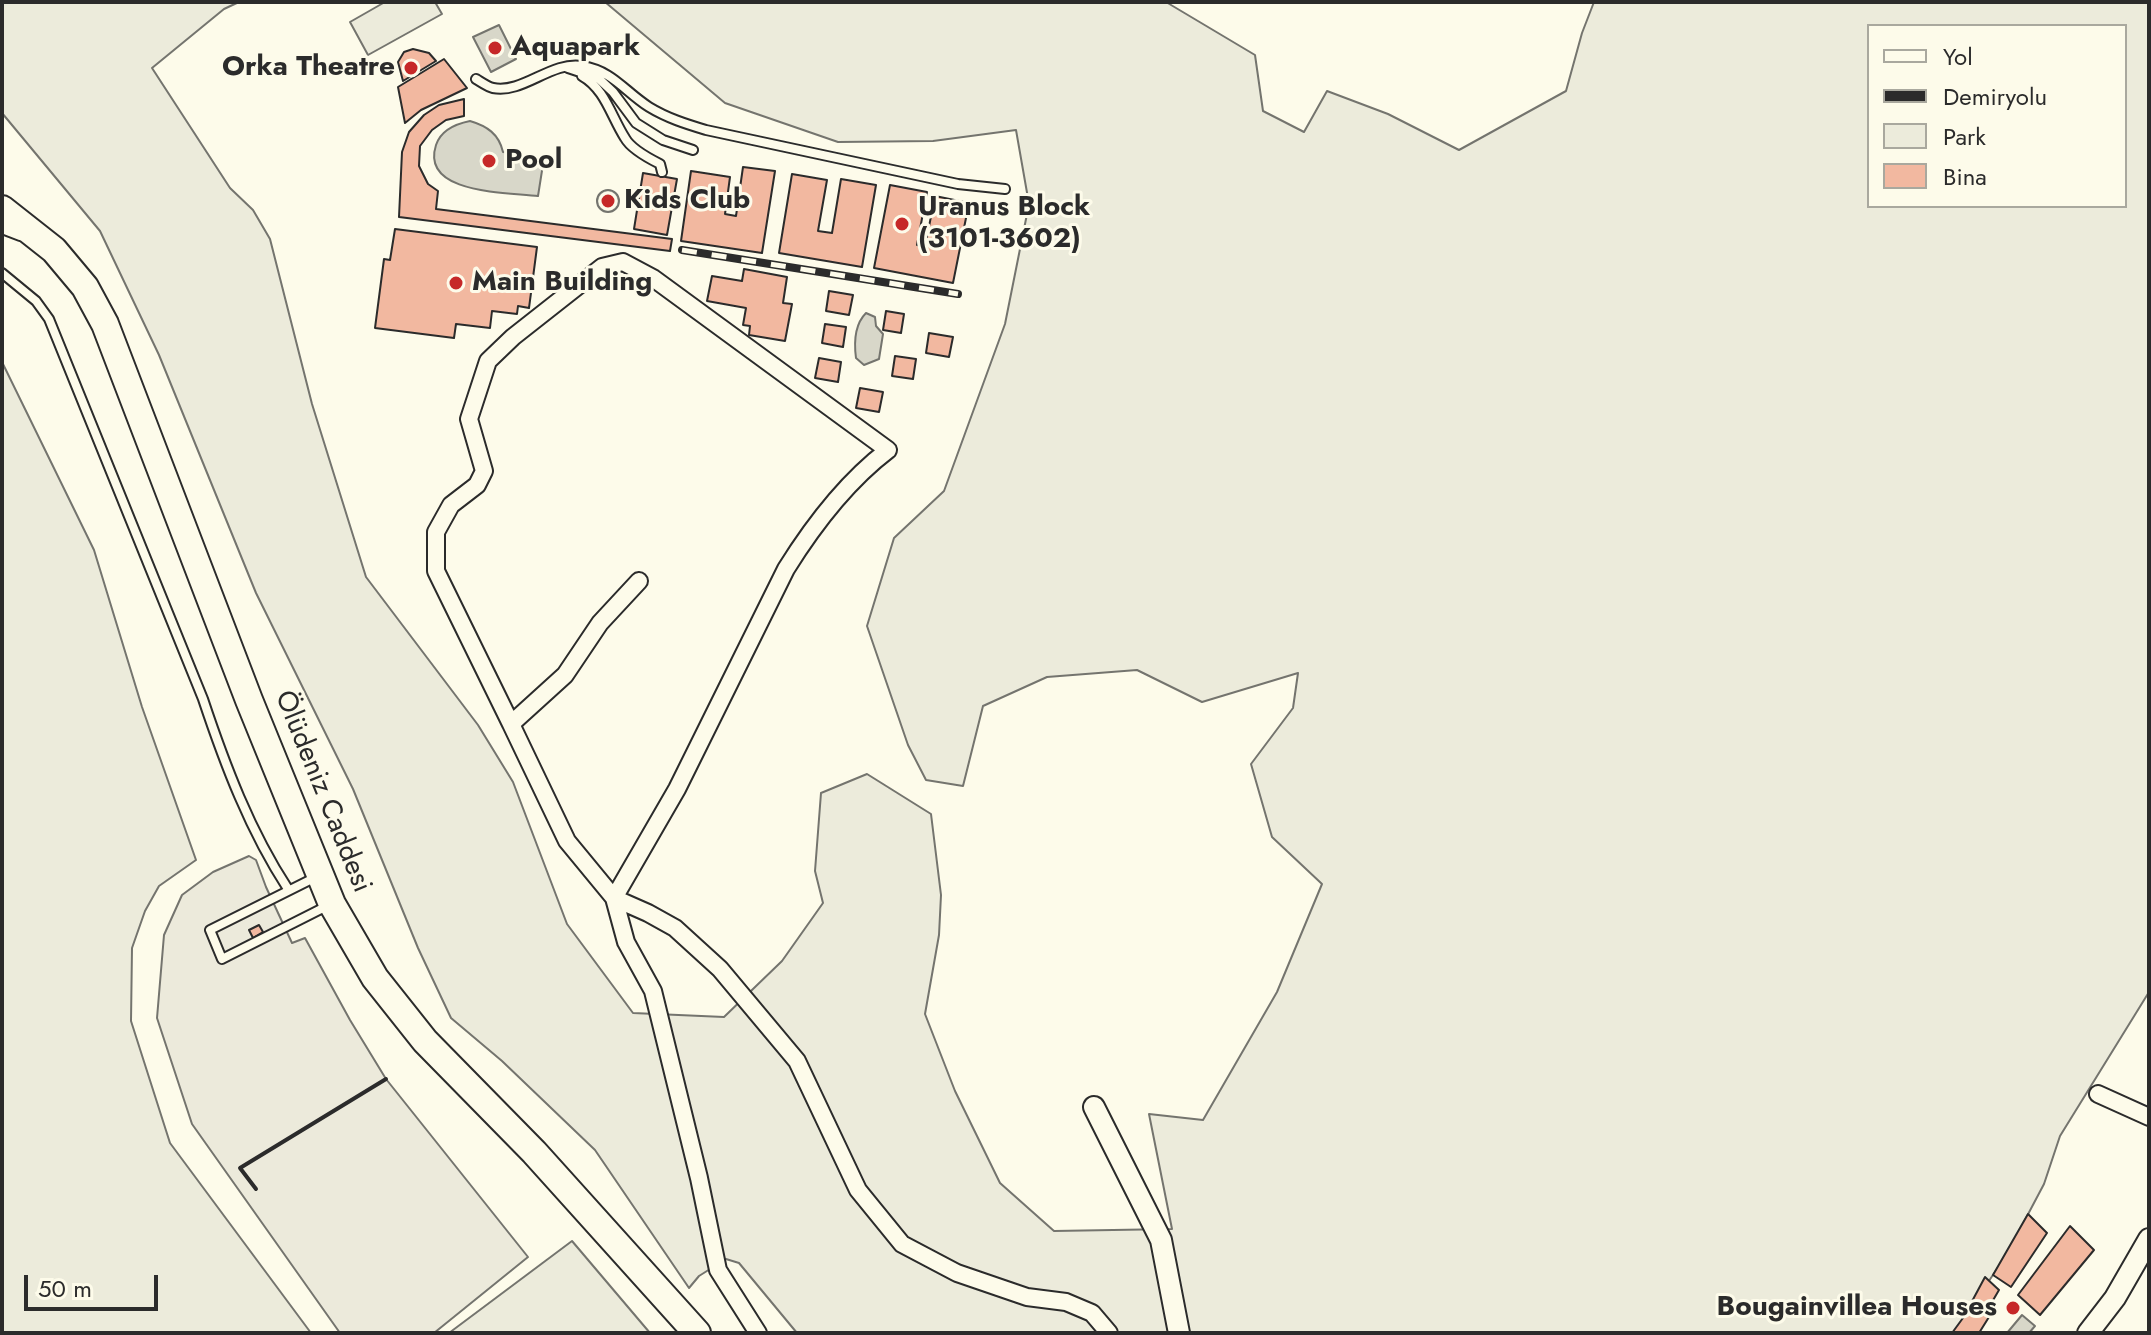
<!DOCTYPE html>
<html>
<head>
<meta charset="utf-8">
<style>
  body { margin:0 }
  #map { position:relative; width:2151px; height:1335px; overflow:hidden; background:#fdfbea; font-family:Jost,sans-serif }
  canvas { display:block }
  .frame { position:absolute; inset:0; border:4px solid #2b2b2b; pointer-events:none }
  .legend { position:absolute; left:1867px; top:24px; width:260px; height:184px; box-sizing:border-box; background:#fdfbea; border:2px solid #a9a89e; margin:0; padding:10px 14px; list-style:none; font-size:24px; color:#2b2b2b }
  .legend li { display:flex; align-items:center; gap:16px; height:40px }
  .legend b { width:40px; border:2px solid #a9a89e }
  .scale { position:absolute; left:24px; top:1275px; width:134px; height:36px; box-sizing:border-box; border:4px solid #2b2b2b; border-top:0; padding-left:10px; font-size:24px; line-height:28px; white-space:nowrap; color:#2b2b2b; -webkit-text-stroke:6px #fdfbea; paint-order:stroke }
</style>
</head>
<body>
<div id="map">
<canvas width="2151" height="1335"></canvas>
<div class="frame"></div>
<ul class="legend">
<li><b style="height:10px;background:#fdfbea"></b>Yol</li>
<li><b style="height:10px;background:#2b2b2b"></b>Demiryolu</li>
<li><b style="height:22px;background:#ecebdb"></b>Park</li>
<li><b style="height:22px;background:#f2b8a0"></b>Bina</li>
</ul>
<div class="scale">50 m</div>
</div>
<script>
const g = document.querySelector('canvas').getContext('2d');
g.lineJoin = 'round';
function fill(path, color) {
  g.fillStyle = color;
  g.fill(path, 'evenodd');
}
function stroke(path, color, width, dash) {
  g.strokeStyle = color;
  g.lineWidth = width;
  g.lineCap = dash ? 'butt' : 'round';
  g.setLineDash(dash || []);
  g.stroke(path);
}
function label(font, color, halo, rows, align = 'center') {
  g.font = font + ' Jost,sans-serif';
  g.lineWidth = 6;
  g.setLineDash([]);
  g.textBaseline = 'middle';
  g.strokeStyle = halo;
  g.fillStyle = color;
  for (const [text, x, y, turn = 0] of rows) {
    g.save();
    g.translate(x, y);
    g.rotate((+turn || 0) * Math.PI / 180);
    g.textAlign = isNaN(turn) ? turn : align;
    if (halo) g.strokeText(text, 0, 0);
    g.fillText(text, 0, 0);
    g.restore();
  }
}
const green = new Path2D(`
  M 2,2 L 239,2 L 224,9 L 152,68 L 230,188 L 253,210 L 270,239 L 312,404 L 366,577 L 478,725 L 513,782 L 567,924 L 633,1013 L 724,1017 L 782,961 L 823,903 L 815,871 L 821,793 L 867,774 L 931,814 L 941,895 L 939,935 L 925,1014 L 955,1091 L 1000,1183 L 1054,1231 L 1172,1229 L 1149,1114 L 1203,1120 L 1277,992 L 1322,884 L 1272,837 L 1251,764 L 1293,708 L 1298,673 L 1202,702 L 1137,670 L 1047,677 L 983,706 L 963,786 L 926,780 L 908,745 L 867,626 L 894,538 L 944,491 L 1005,324 L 1029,204 L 1016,130 L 933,141 L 838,142 L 725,103 L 605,2 L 1166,2 L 1255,55 L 1263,111 L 1304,132 L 1327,91 L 1388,114 L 1459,150 L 1566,91 L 1582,33 L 1594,2 L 2149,2 L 2149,992 L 2060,1136 L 2044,1184 L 2007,1254 L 1954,1333 L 797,1333 L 739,1263 L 726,1259 L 699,1276 L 689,1288 L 595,1150 L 502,1061 L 451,1018 L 418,948 L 353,789 L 256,593 L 159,355 L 100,231 L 2,113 ZM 1869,26 L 2125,26 L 2125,206 L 1869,206 Z
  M 385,2 L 435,2 L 442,14 L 368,55 L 350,22 Z
  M 2,362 L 94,550 L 142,707 L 196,860 L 159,886 L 145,911 L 132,948 L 131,1021 L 170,1143 L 311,1333 L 2,1333 Z
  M 572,1241 L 650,1333 L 449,1333 Z`);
fill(green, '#ecebdb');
stroke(green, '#74746e', 2);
const parking = new Path2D(`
  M 249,856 L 256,860 L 266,887 L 292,943 L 305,938 L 350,1020 L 386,1079 L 528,1257 L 434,1333 L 340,1333 L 192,1124 L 157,1018 L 164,935 L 182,895 L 213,872 Z`);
fill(parking, '#eceadb');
stroke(parking, '#74746e', 2);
const water = new Path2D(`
  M 499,25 L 516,59 L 491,72 L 473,37 Z
  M 470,121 C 487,126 499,134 503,152 L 544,158 L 538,196 C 509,192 420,195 436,145 C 441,130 455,124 470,121 Z
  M597 201a11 11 0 1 1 22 0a11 11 0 1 1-22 0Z
  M 866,313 L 875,317 L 876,326 L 883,334 L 879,359 L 864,365 L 856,358 C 854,343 855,324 866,313 Z
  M 2022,1315 L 2035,1326 L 2029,1333 L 2007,1333 Z`);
fill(water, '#d8d7c9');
stroke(water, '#74746e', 2);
const building = new Path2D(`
  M 413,49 L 429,53 L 436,61 L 403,81 L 398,62 L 404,52 Z
  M 444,59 L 467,88 L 421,110 L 405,123 L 398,87 Z
  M 464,99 L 464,116 L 446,120 L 432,130 L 420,146 L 419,166 L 428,184 L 438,191 L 436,209 L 672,239 L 670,251 L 399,217 L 402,152 L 409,132 L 424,115 L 439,105 Z
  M 743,167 L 775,171 L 762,253 L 681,241 L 691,171 L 730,177 L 725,214 L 736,216 Z
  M 643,173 L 677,179 L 667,235 L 634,229 Z
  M 792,174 L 827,180 L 818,231 L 832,233 L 841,179 L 876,185 L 862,267 L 779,253 Z
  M 890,185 L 927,192 L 917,245 L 925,247 L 935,196 L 969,203 L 953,283 L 874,268 Z
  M 395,229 L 537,247 L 529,308 L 518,306 L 517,314 L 492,311 L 490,328 L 456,324 L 454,338 L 375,328 L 384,259 L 390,260 Z
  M 744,269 L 787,277 L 783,303 L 792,304 L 785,341 L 749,335 L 750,326 L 743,325 L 746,308 L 707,301 L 712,276 L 742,281 Z
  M 829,291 L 853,295 L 849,315 L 826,311 Z
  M 886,311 L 904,314 L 901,333 L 883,330 Z
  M 825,324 L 846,327 L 843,347 L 822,343 Z
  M 929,333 L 953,337 L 949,357 L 926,353 Z
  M 895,356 L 916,359 L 913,379 L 892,376 Z
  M 819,358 L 841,362 L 838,382 L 815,378 Z
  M 860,388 L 883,392 L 879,412 L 856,408 Z
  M 259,925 L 263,932 L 253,938 L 249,930 Z
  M 2028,1214 L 2047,1233 L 2011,1287 L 1993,1275 Z
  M 2070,1226 L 2094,1250 L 2040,1315 L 2018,1295 Z
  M 1985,1277 L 1999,1290 L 1985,1314 L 1970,1305 Z
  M 1971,1307 L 1989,1317 L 1979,1333 L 1952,1333 Z`);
fill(building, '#f2b8a0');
stroke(building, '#2b2b2b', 2);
const service = new Path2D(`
  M 568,68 L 598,78 L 613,92 L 636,123 L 663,140 L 693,150
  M 582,76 C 605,89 611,116 625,138 C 631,149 648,158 660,164 L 662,172
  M 476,79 C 481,82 488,87 493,88 C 523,94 551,61 582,66 C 613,71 624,91 649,107 C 667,118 686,124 706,130 L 958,184 L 1005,189
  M 2,229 L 20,236
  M 2,273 L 36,301 L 49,319 L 203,699 C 225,765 250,831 288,889
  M 316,877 L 210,930 L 222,959 L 329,905`);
const minor = new Path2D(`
  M 639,581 L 600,623 L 565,675 L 511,724 L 567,841 L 614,898 L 648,913 L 675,928 L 720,969 L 797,1061 L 858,1190 L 902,1244 L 957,1273 L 1027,1297 L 1066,1302 L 1092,1313 L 1109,1333
  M 511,724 L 436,571 L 436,532 L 451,505 L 477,485 L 484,471 L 469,419 L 488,361 L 513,337 L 602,267 L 623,262 L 653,278 L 888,450 C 846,482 814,524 786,569 L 677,789 L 614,898 L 626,942 L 653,991 L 699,1178 L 718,1270 L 758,1333
  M 2098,1094 L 2149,1117`);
const tertiary = new Path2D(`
  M 1094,1107 L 1161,1240 L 1179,1333
  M 2088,1333 L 2115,1298 L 2149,1239`);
const primary = new Path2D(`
  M 2,209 L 54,250 L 85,287 L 105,324 L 249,700 L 332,904 L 375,978 L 425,1041 L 534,1152 L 697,1333`);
stroke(service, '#2b2b2b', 12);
stroke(minor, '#2b2b2b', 20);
stroke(tertiary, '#2b2b2b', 24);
stroke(primary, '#2b2b2b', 30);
stroke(service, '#fdfbea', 8);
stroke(minor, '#fdfbea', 16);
stroke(tertiary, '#fdfbea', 20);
stroke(primary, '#fdfbea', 26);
const rail = new Path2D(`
  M 682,250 L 958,294`);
stroke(rail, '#2b2b2b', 8);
stroke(rail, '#fdfbea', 5, [15]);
stroke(new Path2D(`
  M 256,1189 L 240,1168 L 386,1079`), '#2b2b2b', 4);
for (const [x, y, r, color] of [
  [495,48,8,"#c62828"],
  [411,68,8,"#c62828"],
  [489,161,8,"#c62828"],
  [608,201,8,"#c62828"],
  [902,224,8,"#c62828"],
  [456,283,8,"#c62828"],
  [2013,1308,8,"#c62828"]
]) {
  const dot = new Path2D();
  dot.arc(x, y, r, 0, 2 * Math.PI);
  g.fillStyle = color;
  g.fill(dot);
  stroke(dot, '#fdfbea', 3);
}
label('bold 28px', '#2b2b2b', '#fdfbea', [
  ["Aquapark",511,48],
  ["Orka Theatre",395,68,"right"],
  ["Pool",505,161],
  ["Kids Club",624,201],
  ["Uranus Block",918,208],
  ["(3101-3602)",918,240],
  ["Main Building",472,283],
  ["Bougainvillea Houses",1997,1308,"right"]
], 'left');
label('28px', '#2b2b2b', '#fdfbea', [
  ["Ölüdeniz Caddesi",322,792,68]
]);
</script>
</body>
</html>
